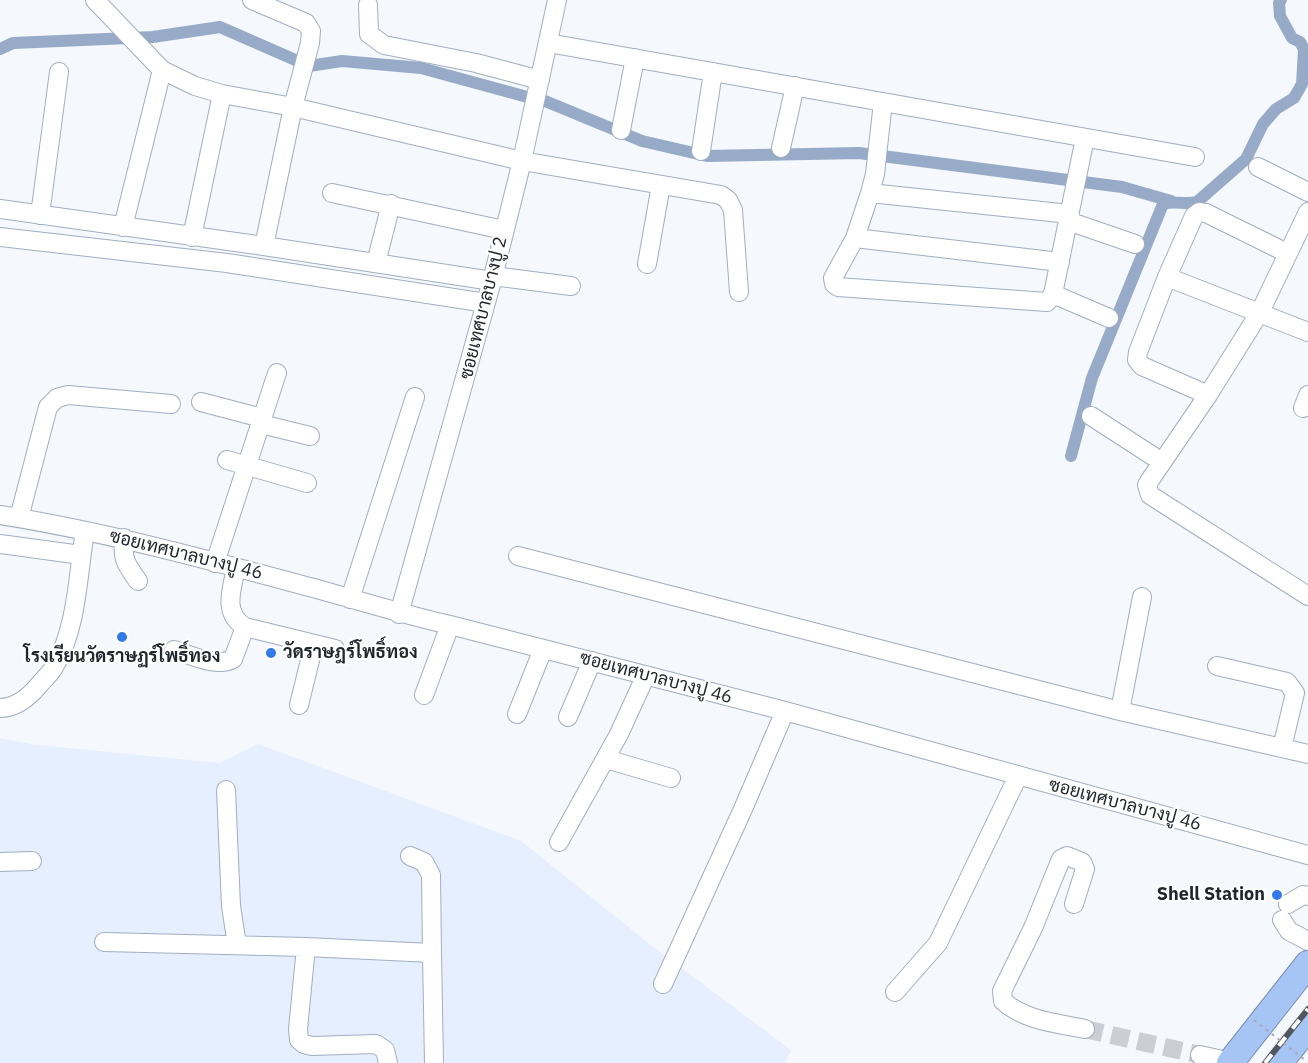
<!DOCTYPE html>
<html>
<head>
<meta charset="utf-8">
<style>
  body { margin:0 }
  canvas { display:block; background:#f5f8fc }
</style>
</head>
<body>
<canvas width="1308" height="1063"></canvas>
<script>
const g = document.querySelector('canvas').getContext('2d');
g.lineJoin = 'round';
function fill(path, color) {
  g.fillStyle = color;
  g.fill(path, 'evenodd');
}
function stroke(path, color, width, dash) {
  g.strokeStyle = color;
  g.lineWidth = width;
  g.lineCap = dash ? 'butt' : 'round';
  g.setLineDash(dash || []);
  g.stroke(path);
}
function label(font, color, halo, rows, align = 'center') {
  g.font = font + ' "IBM Plex Sans",Sarabun,sans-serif';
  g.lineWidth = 4.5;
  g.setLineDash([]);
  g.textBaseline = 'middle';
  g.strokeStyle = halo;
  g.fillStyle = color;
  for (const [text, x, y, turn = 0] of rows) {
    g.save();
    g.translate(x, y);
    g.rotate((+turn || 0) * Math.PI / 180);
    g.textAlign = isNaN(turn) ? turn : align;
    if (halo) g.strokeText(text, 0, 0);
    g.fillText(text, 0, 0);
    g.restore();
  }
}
fill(new Path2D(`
  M 0,738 L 30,744 L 220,763 L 258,744 L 521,841 L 652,946 L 791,1050 L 785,1063 L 0,1063 Z`), '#e5efff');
stroke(new Path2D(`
  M 0,49 L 13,43 L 153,37 L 220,27 L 309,66 L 342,61 L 421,68 L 531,98
  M 545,101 L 642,141 L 707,156 L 859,153 L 1122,187 L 1171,201
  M 1071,456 L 1092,378 L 1163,204 C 1174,200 1185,205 1197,202 L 1246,159 L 1263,124 L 1276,109 L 1294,98 L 1302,84 L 1304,49 L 1300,42 L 1292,38 L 1280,16 L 1279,3 L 1281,0`), '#97abc8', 12);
stroke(new Path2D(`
  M 1085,1029 L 1200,1055`), '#cbced3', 18, [18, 9]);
const minor = new Path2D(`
  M 95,0 L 162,70 L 195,86 L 222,94 L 293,107 L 522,161 L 721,195 L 728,200 L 733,210 L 739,292
  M 252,0 L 306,23 L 311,31 L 310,43 L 293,107 L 264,246
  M 368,5 L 369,34 L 384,45 L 476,63 L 540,80
  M 548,43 L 1195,157
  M 883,102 L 875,174 L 870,193 L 855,238 L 833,278 L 834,284 L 838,287 L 1047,302 L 1053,294 L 1085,138
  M 621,130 L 635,58
  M 781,148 L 795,86
  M 701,151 L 713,72
  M 1258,167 L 1308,192
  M 332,193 L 504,230
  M 870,193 L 1070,214
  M 0,209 L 264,246 L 492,281
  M 40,215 L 59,72
  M 1068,221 L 1135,244
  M 123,227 L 162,70
  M 0,237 L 227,263 L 486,303
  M 192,237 L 222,94
  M 855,238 L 1060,262
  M 376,263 L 391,204
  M 647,264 L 661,185
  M 493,276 L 571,286
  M 1167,277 L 1194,216 L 1199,212 L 1206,213 L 1287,253
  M 1053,294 L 1109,318
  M 1308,332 L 1167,277 L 1138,352 L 1137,360 L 1142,366 L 1208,395 L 1150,480 L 1147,485 L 1150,495 L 1308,596
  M 1208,395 L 1260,312 L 1308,212
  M 201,402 L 262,418
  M 1303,408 L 1308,395
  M 1091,416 L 1162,462
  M 261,424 L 310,436
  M 227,460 L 307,483
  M 0,515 C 107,532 212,561 317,589 C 361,601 405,615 450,625 L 785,711 L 1308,855
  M 19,518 L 48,407 L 57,398 L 68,395 L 171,404
  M 124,538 C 122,560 126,564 138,581
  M 0,544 L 81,555
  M 518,556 L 1120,711 L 1308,754
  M 215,563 L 277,373
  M 236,568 C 232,589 222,613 245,627 L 335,649
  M 350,599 L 415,397
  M 399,614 L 492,281 L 522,161 L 557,0
  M 174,650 C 191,655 217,668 233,659 L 245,627
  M 1217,666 L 1287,682 L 1295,693 L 1282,748
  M 424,695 L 450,625
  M 299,705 L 314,644
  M 0,708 C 16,708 29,697 39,685 C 44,679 50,674 54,667 C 77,630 78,573 85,531
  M 1120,711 L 1142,597
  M 517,714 L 543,649
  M 568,717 L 592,661
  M 606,759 L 671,778
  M 226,790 L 231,906 L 237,945
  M 559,842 L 619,734 L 646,675
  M 410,856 L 424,862 L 431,875 L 432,953
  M 0,862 L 32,861
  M 1074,904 L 1085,869 L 1082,862 L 1067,856 L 1061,859 L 1033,928 L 1002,991 L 1003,1001 C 1025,1021 1057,1023 1085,1029
  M 1288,904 L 1303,895 L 1308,896
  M 1282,920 L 1289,931 L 1308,941
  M 104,942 L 306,947 L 432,953 L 434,1063
  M 306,947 L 298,1029 L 299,1040 L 304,1044 L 312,1046 L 376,1044 L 385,1050 L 388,1063
  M 663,984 L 743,809 L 785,711
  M 895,992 L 938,943 L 1018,776
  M 1200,1055 L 1231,1062`);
const highway = new Path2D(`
  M 1230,1063 L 1308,964
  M 1279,1063 L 1308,1027`);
stroke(minor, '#a1aec0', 20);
stroke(highway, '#778dae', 28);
stroke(minor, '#fff', 18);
stroke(highway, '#a6c5f4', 26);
const rail = new Path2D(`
  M 1265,1063 L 1308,1009`);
stroke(rail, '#52565d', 6);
stroke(rail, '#fff', 4, [11]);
stroke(new Path2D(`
  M 1254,1020 L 1305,1060`), '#a8abb1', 2, [3, 4.5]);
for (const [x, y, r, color] of [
  [122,637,6,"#327ae7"],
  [271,653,6,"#327ae7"],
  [1277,895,6,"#327ae7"]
]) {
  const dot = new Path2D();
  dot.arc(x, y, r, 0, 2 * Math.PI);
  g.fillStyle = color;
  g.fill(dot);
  stroke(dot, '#fff', 2);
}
label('18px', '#21262d', '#fff', [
  ["ซอยเทศบาลบางปู 2",484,308,-76],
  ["ซอยเทศบาลบางปู 46",186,555,14],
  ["ซอยเทศบาลบางปู 46",656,678,15],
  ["ซอยเทศบาลบางปู 46",1125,805,15]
]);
label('bold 18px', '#21262d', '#fff', [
  ["วัดราษฎร์โพธิ์ทอง",283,653],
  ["โรงเรียนวัดราษฏร์โพธิ์ทอง",122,657,"center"],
  ["Shell Station",1265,895,"right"]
], 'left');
</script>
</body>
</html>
